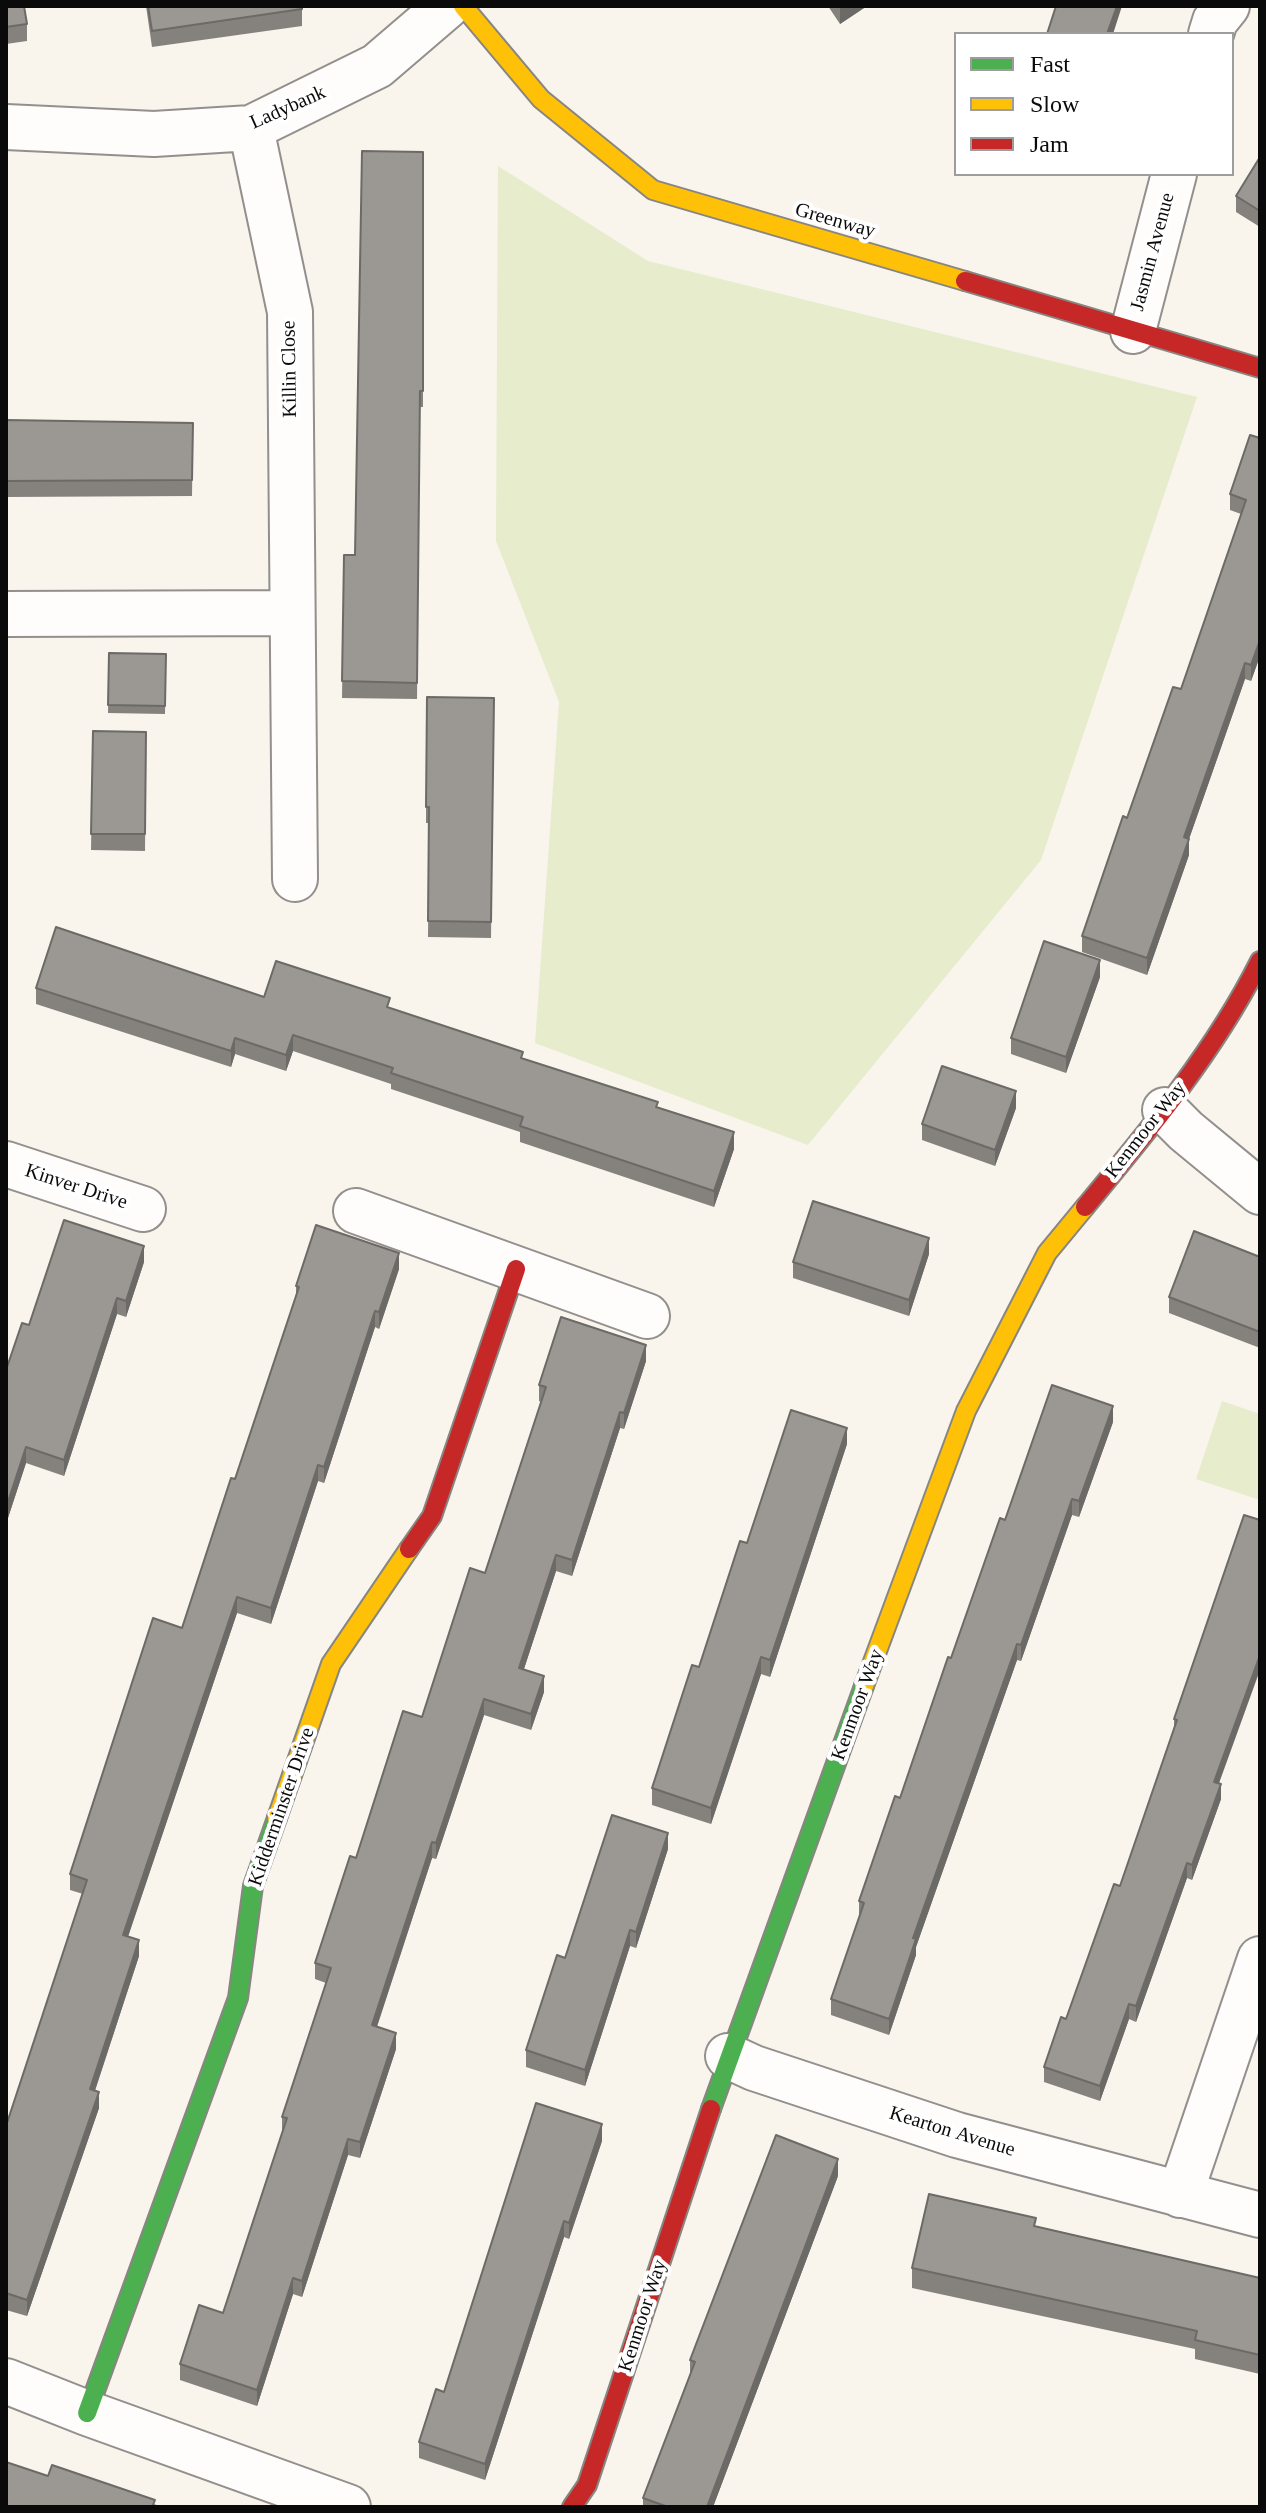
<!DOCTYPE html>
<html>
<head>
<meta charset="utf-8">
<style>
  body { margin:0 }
  #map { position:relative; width:1266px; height:2513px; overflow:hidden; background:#f9f4ec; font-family:"Times New Roman",serif }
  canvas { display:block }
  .frame { position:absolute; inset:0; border:8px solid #0a0a0a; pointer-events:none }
  .legend { position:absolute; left:954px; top:32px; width:280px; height:144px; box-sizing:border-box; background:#fff; border:2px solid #9d9d9d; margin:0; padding:10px 14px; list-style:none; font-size:24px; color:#0a0a0a }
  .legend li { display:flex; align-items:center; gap:16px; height:40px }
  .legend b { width:40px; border:2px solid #9d9d9d }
</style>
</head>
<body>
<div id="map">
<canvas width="1266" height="2513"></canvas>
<div class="frame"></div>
<ul class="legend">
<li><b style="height:10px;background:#4caf50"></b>Fast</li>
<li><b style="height:10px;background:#ffc107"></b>Slow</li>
<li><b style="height:10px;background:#c62828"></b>Jam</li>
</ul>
</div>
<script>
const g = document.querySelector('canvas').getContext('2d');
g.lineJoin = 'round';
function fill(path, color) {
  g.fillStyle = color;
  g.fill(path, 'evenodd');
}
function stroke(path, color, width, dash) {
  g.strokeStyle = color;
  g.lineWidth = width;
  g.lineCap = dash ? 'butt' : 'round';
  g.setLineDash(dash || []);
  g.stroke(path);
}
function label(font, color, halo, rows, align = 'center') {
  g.font = font + ' "Times New Roman",serif';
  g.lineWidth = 8;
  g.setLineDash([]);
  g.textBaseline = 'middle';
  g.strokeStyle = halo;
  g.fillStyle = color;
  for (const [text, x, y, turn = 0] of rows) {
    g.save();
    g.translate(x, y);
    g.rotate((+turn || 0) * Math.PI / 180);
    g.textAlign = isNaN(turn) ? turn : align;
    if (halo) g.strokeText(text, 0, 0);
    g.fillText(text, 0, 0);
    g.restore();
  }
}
fill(new Path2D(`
  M 498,166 L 648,261 L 1197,397 L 1041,860 L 808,1145 L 535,1043 L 559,702 L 496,541 Z
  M 1222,1401 L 1260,1414 L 1260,1500 L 1196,1479 Z`), '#e7eccd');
const street = new Path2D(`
  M 1211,34 L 1215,21 L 1227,6
  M 6,127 L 154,134 L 251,128 L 377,66 L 447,6
  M 251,128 L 290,312 L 295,879
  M 1133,331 L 1174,174
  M 6,614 L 292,613
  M 1165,1110 L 1186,1131 L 1260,1192
  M 6,1164 L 143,1209
  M 356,1211 L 647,1316
  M 728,2056 L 754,2068 L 957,2135 L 1260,2215
  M 1180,2195 L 1260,1959
  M 6,2381 L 87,2413 L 348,2507`);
const fast = new Path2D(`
  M 711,2109 L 864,1686
  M 87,2413 L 238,1998 L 253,1886 L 277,1818`);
const slow = new Path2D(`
  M 463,6 L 541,99 L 653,190 L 965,281
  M 864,1686 L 966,1411 L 1047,1253 L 1085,1207
  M 277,1818 L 331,1664 L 409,1549`);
const jam = new Path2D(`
  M 965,281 L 1260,368
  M 1085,1207 C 1149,1130 1215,1051 1260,961
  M 409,1549 L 432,1516 L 516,1269
  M 572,2507 L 587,2485 L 711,2109`);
stroke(street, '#928f8c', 48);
stroke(fast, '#888682', 22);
stroke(slow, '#888682', 22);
stroke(jam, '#888682', 22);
stroke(street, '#fefdfc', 44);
stroke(fast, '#4caf50', 18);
stroke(slow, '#ffc107', 18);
stroke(jam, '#c62828', 18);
fill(new Path2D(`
  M 6,6 L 27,24 L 27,41 L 6,44 Z
  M 146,6 L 302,6 L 302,26 L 152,47 Z
  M 828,6 L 867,6 L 840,24 Z
  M 423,152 L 423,407 L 420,407 L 417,699 L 342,698 L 344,555 L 355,555 Z
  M 1260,157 L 1260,227 L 1236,212 L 1236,196 Z
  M 6,420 L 193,423 L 192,496 L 6,497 Z
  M 1260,438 L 1260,656 L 1251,681 L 1245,679 L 1189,839 L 1189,855 L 1147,975 L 1082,952 L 1082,936 L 1181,689 L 1241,514 L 1230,510 L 1230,494 Z
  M 109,653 L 166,654 L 165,714 L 108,713 Z
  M 494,698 L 491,938 L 428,937 L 429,823 L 426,823 L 426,807 Z
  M 93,731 L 146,732 L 145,851 L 91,850 Z
  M 1100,977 L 1066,1073 L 1011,1054 L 1011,1038 Z
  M 36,988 L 264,997 L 390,1008 L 523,1059 L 658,1107 L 734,1149 L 714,1207 L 520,1142 L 520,1132 L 391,1089 L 391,1084 L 293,1051 L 286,1071 L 235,1054 L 231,1067 L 36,1004 Z
  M 1016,1108 L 995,1166 L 922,1140 L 922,1124 Z
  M 929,1254 L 909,1316 L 793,1278 L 793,1262 Z
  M 1260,1257 L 1260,1348 L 1169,1313 L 1169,1297 Z
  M 144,1262 L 126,1317 L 117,1314 L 64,1476 L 26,1463 L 6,1524 L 6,1370 L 29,1325 Z
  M 399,1269 L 379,1329 L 375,1327 L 324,1483 L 318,1481 L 271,1624 L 237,1613 L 128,1937 L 139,1956 L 95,2091 L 99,2108 L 27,2316 L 6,2310 L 6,2126 L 83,1894 L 70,1890 L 70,1874 L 182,1628 L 235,1479 L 296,1295 L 296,1286 Z
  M 646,1361 L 624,1429 L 620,1428 L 572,1576 L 556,1571 L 524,1669 L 544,1692 L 531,1730 L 484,1715 L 436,1859 L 432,1858 L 377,2027 L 396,2049 L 360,2158 L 348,2155 L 302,2297 L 293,2294 L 257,2406 L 180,2380 L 180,2364 L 223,2313 L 282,2132 L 282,2117 L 326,1983 L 315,1979 L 315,1963 L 356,1858 L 422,1717 L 485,1573 L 541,1402 L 539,1401 L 539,1385 Z
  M 1113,1422 L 1079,1517 L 1072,1515 L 1021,1661 L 1017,1660 L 916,1947 L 916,1955 L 889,2035 L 831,2015 L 831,1999 L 859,1918 L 859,1901 L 900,1798 L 951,1658 L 1005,1520 Z
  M 847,1444 L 770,1677 L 761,1674 L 711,1824 L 652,1805 L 652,1788 L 747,1543 Z
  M 1244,1515 L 1219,1783 L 1221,1799 L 1192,1880 L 1187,1878 L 1136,2022 L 1129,2019 L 1100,2101 L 1044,2082 L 1044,2067 L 1066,2019 L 1120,1886 L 1174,1729 L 1174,1719 Z
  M 668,1849 L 636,1948 L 630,1946 L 585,2086 L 526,2067 L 526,2050 L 565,1958 Z
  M 602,2141 L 569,2239 L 564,2237 L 485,2480 L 419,2458 L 419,2442 L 444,2392 Z
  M 838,2176 L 713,2507 L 643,2507 L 643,2498 L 690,2376 L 690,2360 Z
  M 1036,2226 L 1260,2278 L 1260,2374 L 1195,2359 L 1195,2349 L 912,2288 L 912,2268 Z`), '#85827e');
fill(new Path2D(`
  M 843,6 L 867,6 L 840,24 L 840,8 Z
  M 1117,6 L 1122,6 L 1113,34 L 1107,34 Z
  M 1260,640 L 1260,656 L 1251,681 L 1251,665 Z
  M 1245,663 L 1245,679 L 1189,839 L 1189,855 L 1147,975 L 1147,958 L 1184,837 Z
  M 1100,960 L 1100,977 L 1066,1073 L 1066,1057 Z
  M 293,1035 L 293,1051 L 286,1071 L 286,1055 Z
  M 235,1038 L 235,1054 L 231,1067 L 231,1051 Z
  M 1016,1091 L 1016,1108 L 995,1166 L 995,1150 Z
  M 734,1132 L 734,1149 L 714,1207 L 714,1191 Z
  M 929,1238 L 929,1254 L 909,1316 L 909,1300 Z
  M 144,1246 L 144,1262 L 126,1317 L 126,1301 Z
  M 399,1253 L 399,1269 L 379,1329 L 379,1312 Z
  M 117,1298 L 117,1314 L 64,1476 L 64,1460 Z
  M 375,1311 L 375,1327 L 324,1483 L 324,1467 Z
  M 646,1345 L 646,1361 L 624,1429 L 624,1413 Z
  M 1113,1406 L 1113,1422 L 1079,1517 L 1079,1501 Z
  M 620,1412 L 620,1428 L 572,1576 L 572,1560 Z
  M 847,1428 L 847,1444 L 770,1677 L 770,1660 Z
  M 26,1447 L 26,1463 L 6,1524 L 6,1508 Z
  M 318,1465 L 318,1481 L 271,1624 L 271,1608 Z
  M 1072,1499 L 1072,1515 L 1021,1661 L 1021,1645 Z
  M 556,1555 L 556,1571 L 519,1684 L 519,1668 Z
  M 237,1597 L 237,1613 L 123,1951 L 123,1935 Z
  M 1017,1644 L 1017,1660 L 916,1947 L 916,1955 L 889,2035 L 889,2019 L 913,1938 Z
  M 1260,1655 L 1260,1670 L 1214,1797 L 1214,1782 Z
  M 761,1657 L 761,1674 L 711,1824 L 711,1808 Z
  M 544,1676 L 544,1692 L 531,1730 L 531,1714 Z
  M 484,1699 L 484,1715 L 436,1859 L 436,1843 Z
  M 1221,1784 L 1221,1799 L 1192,1880 L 1192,1865 Z
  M 668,1833 L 668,1849 L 636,1948 L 636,1932 Z
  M 432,1842 L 432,1858 L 372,2041 L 372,2025 Z
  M 1187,1863 L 1187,1878 L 1136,2022 L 1136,2006 Z
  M 630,1930 L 630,1946 L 585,2086 L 585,2070 Z
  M 139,1940 L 139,1956 L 90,2105 L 90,2089 Z
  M 1129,2004 L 1129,2019 L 1100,2101 L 1100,2086 Z
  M 396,2033 L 396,2049 L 360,2158 L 360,2142 Z
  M 99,2092 L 99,2108 L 27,2316 L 27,2300 Z
  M 602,2124 L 602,2141 L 569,2239 L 569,2223 Z
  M 348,2139 L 348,2155 L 302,2297 L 302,2281 Z
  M 838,2159 L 838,2176 L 713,2507 L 707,2507 Z
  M 564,2221 L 564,2237 L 485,2480 L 485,2464 Z
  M 293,2278 L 293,2294 L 257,2406 L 257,2390 Z`), '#6c6a67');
const building = new Path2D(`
  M 6,6 L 24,6 L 27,24 L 6,27 Z
  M 148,6 L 302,6 L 302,9 L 152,31 Z
  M 1056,6 L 1117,6 L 1107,34 L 1047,34 Z
  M 362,151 L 423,152 L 423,391 L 420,391 L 417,683 L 342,681 L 344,555 L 355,555 Z
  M 1260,157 L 1260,211 L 1236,196 Z
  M 6,420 L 193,423 L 192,480 L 6,481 Z
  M 1250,435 L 1260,438 L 1260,640 L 1251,665 L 1245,663 L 1184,837 L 1189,839 L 1147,958 L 1082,936 L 1123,816 L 1127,818 L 1173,687 L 1181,689 L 1246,500 L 1230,494 Z
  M 109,653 L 166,654 L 165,706 L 108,705 Z
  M 427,697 L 494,698 L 491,922 L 428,921 L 429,807 L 426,807 Z
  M 93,731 L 146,732 L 145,834 L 91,834 Z
  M 56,927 L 264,997 L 276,961 L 390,998 L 387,1007 L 523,1052 L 521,1058 L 658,1102 L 656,1107 L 734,1132 L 714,1191 L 520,1126 L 523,1117 L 391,1073 L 393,1068 L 293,1035 L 286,1055 L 235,1038 L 231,1051 L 36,988 Z
  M 1044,941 L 1100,960 L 1066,1057 L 1011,1038 Z
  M 942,1066 L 1016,1091 L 995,1150 L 922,1124 Z
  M 813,1201 L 929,1238 L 909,1300 L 793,1262 Z
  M 64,1220 L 144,1246 L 126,1301 L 117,1298 L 64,1460 L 26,1447 L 6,1508 L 6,1370 L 22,1323 L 29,1325 Z
  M 316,1225 L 399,1253 L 379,1312 L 375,1311 L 324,1467 L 318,1465 L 271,1608 L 237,1597 L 123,1935 L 139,1940 L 90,2089 L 99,2092 L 27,2300 L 6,2293 L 6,2126 L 87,1880 L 70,1874 L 153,1618 L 182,1628 L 231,1478 L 235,1479 L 299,1287 L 296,1286 Z
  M 1194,1231 L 1260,1257 L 1260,1332 L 1169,1297 Z
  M 561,1317 L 646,1345 L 624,1413 L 620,1412 L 572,1560 L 556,1555 L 519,1668 L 544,1676 L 531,1714 L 484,1699 L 436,1843 L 432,1842 L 372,2025 L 396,2033 L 360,2142 L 348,2139 L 302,2281 L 293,2278 L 257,2390 L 180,2364 L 199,2305 L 223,2313 L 287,2118 L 282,2117 L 331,1968 L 315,1963 L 350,1856 L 356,1858 L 403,1711 L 422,1717 L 470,1568 L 485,1573 L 546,1387 L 539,1385 Z
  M 1052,1385 L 1113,1406 L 1079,1501 L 1072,1499 L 1021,1645 L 1017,1644 L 913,1938 L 916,1939 L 889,2019 L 831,1999 L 864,1903 L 859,1901 L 895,1796 L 900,1798 L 948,1657 L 951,1658 L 1000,1518 L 1005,1520 Z
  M 791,1410 L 847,1428 L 770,1660 L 761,1657 L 711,1808 L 652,1788 L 692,1665 L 699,1667 L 740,1541 L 747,1543 Z
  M 1244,1515 L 1260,1520 L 1260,1655 L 1214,1782 L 1221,1784 L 1192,1865 L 1187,1863 L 1136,2006 L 1129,2004 L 1100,2086 L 1044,2067 L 1061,2017 L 1066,2019 L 1114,1884 L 1120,1886 L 1177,1720 L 1174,1719 Z
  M 612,1815 L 668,1833 L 636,1932 L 630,1930 L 585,2070 L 526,2050 L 557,1955 L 565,1958 Z
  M 536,2103 L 602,2124 L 569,2223 L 564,2221 L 485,2464 L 419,2442 L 436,2389 L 444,2392 Z
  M 776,2135 L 838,2159 L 707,2507 L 668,2507 L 643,2498 L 695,2362 L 690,2360 Z
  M 929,2194 L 1036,2218 L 1034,2226 L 1260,2278 L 1260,2355 L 1195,2340 L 1197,2331 L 912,2268 Z
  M 6,2462 L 48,2476 L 52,2465 L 155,2500 L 153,2505 L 160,2507 L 6,2507 Z`);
fill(building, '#9b9793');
stroke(building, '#6c6a67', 2);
label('20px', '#0a0a0a', '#fff', [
  ["Ladybank",288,108,-24],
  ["Greenway",835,221,16],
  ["Jasmin Avenue",1153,252,-75],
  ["Killin Close",290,369,-91],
  ["Kenmoor Way",1146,1130,-52],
  ["Kinver Drive",76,1187,18],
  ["Kenmoor Way",858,1705,-70],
  ["Kidderminster Drive",282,1807,-71],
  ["Kearton Avenue",952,2132,17],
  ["Kenmoor Way",643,2316,-72]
]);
</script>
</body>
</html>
